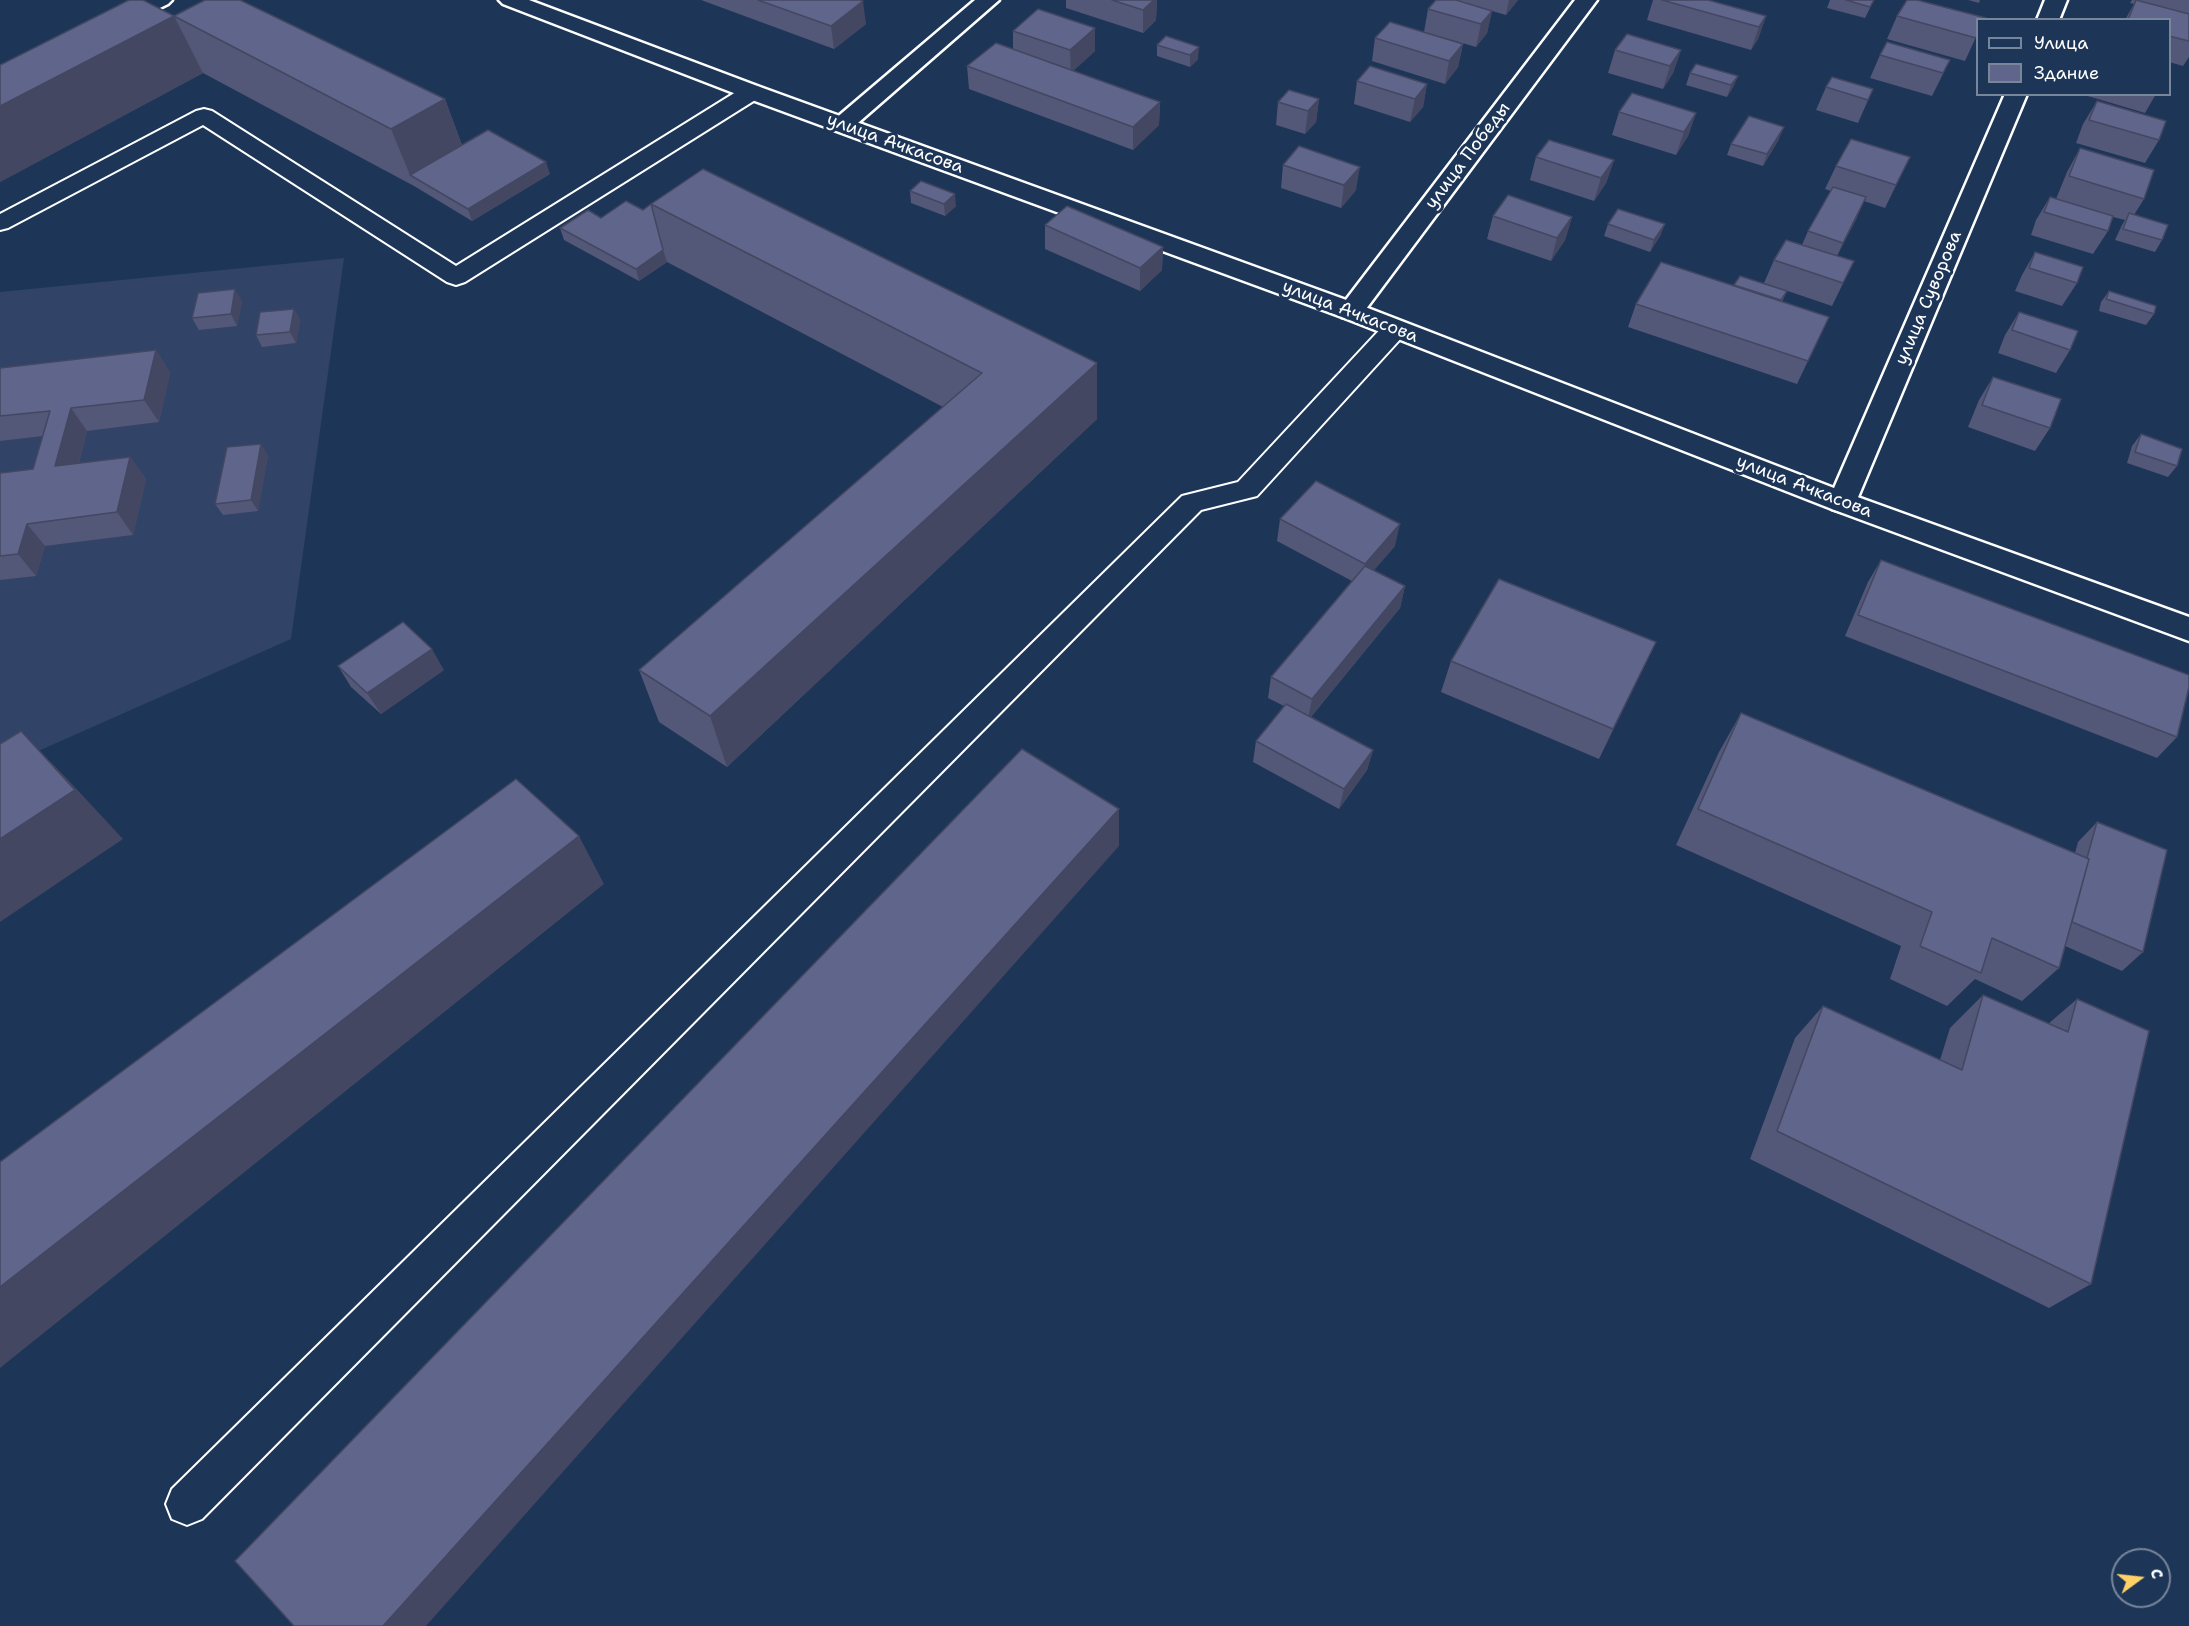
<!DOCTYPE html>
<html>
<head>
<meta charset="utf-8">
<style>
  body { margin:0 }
  #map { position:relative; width:2189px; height:1626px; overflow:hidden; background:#1d3557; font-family:"Shantell Sans",sans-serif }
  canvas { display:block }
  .legend { position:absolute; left:1976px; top:18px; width:195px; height:78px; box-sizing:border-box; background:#1d3557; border:2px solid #77869a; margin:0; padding:8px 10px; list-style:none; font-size:18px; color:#fff }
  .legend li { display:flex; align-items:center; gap:12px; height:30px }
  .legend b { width:30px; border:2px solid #77869a }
  .north { position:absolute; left:2111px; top:1548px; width:60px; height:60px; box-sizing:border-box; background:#1d3557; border:2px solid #77869a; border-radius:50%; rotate:75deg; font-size:16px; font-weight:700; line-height:24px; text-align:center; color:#fff }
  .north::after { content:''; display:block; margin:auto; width:21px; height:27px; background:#ffd166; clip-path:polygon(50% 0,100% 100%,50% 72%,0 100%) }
</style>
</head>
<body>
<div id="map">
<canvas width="2189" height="1626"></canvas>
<ul class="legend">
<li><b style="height:8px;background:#1d3557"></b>Улица</li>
<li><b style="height:16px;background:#60658b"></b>Здание</li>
</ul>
<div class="north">С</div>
</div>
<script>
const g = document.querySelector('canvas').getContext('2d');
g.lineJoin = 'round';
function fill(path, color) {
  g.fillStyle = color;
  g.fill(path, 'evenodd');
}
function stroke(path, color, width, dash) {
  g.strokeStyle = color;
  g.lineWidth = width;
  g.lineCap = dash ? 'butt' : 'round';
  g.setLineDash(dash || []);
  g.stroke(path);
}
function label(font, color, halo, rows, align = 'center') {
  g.font = font + ' "Shantell Sans",sans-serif';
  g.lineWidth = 6;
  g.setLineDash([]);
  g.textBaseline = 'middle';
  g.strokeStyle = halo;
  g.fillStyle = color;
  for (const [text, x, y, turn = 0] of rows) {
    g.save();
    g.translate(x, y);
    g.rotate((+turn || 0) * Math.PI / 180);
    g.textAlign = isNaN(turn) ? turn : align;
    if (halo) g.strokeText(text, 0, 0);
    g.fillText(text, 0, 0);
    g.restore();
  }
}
fill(new Path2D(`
  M 344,258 L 291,639 L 0,768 L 0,292 Z`), '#314367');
const lane = new Path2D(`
  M 752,86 L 760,87 L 763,92 L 760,97 L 465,282 L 456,285 L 447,282 L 203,125 L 8,228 L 0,230 L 0,214 L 196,111 L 204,109 L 212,111 L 456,266 L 744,87 Z
  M 1395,321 L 1404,323 L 1407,329 L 1404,335 L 1257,496 L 1201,510 L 202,1519 L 187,1525 L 172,1519 L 166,1504 L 172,1489 L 1182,496 L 1238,482 L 1386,323 Z`);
const street = new Path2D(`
  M 144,0 L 172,0 L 168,4 L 119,28 L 111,29 L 103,28 L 100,23 L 103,18 Z
  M 975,0 L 999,0 L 851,129 L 843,131 L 835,129 L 832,124 L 835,119 Z
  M 1575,0 L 1597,0 L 1360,317 L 1351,319 L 1342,317 L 1338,311 L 1342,305 Z
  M 2045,0 L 2067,0 L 2059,20 L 2037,20 Z
  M 2005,94 L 2027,94 L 1856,502 L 1852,509 L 1842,512 L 1832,509 L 1828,502 Z`);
const secondary = new Path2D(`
  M 499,0 L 529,0 L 760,87 L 1360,305 L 1852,495 L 2189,617 L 2189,641 L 1832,509 L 1342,317 L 744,97 L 503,4 Z`);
stroke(lane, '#fff', 4);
stroke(street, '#fff', 5);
stroke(secondary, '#fff', 5);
fill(lane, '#1d3557');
fill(street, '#1d3557');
fill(secondary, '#1d3557');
fill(new Path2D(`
  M 701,0 L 860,0 L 866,24 L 834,49 Z
  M 1066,0 L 1157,0 L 1156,20 L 1143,33 L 1066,8 Z
  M 1436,0 L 1518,0 L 1506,15 L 1492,11 L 1487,33 L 1476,47 L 1424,32 L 1428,9 Z
  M 1653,0 L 1708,0 L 1766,16 L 1758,39 L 1751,50 L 1647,20 Z
  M 1830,0 L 1874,0 L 1865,18 L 1827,8 Z
  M 1968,0 L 1980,0 L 1979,3 Z
  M 2132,0 L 2189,0 L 2189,57 L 2183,66 L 2169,62 L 2169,20 L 2125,20 L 2134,4 L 2130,3 Z
  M 174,16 L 445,99 L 462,145 L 550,174 L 472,221 L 414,186 L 203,73 L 0,182 L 0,65 Z
  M 1897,16 L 1977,35 L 1965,61 L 1887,39 Z
  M 1013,31 L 1095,51 L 1073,71 L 1160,102 L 1159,125 L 1133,150 L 969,89 L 967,66 L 1013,49 Z
  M 1166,36 L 1198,59 L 1190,67 L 1157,56 L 1157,45 Z
  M 1375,38 L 1463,44 L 1458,67 L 1445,84 L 1372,61 Z
  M 1615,50 L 1681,50 L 1673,73 L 1663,89 L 1608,73 Z
  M 1880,55 L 1950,60 L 1932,96 L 1870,78 Z
  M 1690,73 L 1738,76 L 1733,87 L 1727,97 L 1686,85 Z
  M 1357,81 L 1427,84 L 1423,107 L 1410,122 L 1354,104 Z
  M 1826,87 L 1873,89 L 1858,123 L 1816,110 Z
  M 2081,94 L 2156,94 L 2145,113 Z
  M 1319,99 L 1316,122 L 1305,134 L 1276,125 L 1278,102 Z
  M 2097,101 L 2159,140 L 2145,163 L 2076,143 L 2083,124 Z
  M 1619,112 L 1696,113 L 1688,136 L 1676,155 L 1612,135 Z
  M 1779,139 L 1763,166 L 1727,155 L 1731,144 Z
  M 2080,148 L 2144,199 L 2134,215 L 2162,240 L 2155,252 L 2115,240 L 2122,225 L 2125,220 L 2113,217 L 2108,231 L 2093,254 L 2031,235 L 2036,220 L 2050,197 L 2056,199 L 2067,172 Z
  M 1536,157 L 1614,160 L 1606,183 L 1594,201 L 1530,180 Z
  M 1910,157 L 1885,208 L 1864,201 L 1837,256 L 1854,261 L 1832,306 L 1764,283 L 1774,260 L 1802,245 L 1808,231 L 1831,191 L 1825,189 L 1836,166 Z
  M 1283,165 L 1356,190 L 1341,208 L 1281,188 Z
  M 910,191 L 956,206 L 945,216 L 911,203 Z
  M 651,204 L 1097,363 L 1097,419 L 727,767 L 659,722 L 639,670 L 943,407 L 667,262 L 639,281 L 564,240 L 560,228 L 601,218 L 643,210 Z
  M 1493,216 L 1572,217 L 1565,240 L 1551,261 L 1487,239 Z
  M 1608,224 L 1665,224 L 1660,236 L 1650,252 L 1604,236 Z
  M 1045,225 L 1163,247 L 1162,270 L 1140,291 L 1045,249 Z
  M 2035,252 L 2077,283 L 2062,306 L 2015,291 L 2022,275 Z
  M 1740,276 L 1787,291 L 1782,302 L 1829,317 L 1797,384 L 1628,327 L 1636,304 L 1734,286 Z
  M 2109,291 L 2154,314 L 2146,325 L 2099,311 L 2101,302 Z
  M 242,301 L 237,326 L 199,330 L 192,318 Z
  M 294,309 L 300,321 L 296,343 L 262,347 L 256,335 Z
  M 2019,312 L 2070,350 L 2056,373 L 1998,353 L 2005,335 Z
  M 156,350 L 170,373 L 159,422 L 87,431 L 79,463 L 130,457 L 146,479 L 133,535 L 45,546 L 36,576 L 0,580 L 0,473 L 33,469 L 43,436 L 0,441 L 0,368 Z
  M 1993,377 L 2050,428 L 2035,451 L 1968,427 L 1979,400 Z
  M 2141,434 L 2177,466 L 2168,477 L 2127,463 L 2132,446 Z
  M 268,455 L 258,511 L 223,515 L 215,504 Z
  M 1280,519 L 1395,546 L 1374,570 L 1405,586 L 1400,608 L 1311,717 L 1373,750 L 1367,770 L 1339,809 L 1253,762 L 1256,741 L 1284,706 L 1268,698 L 1271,677 L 1352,581 L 1277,541 Z
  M 1881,560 L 2177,737 L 2157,758 L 1845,636 L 1868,582 Z
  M 1656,642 L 1599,759 L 1441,692 L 1451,661 Z
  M 338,666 L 444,670 L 381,714 L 351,687 Z
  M 1741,713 L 2075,853 L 2078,842 L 2097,822 L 2143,952 L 2122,971 L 2065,946 L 2059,968 L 2022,1001 L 1975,979 L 1947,1006 L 1890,979 L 1901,946 L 1676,845 L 1719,752 Z
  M 1983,995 L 2048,1024 L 2077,999 L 2091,1284 L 2049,1308 L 1750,1159 L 1795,1038 L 1823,1006 L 1940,1060 L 1950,1028 Z`), '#535778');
fill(new Path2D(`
  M 1154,0 L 1157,0 L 1156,20 L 1143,33 L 1143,10 Z
  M 1509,0 L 1518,0 L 1506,15 Z
  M 863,1 L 866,24 L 834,49 L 831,26 Z
  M 1492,11 L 1487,33 L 1476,47 L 1481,24 Z
  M 174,16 L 203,73 L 0,182 L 0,106 Z
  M 1766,16 L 1758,39 L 1751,50 L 1759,27 Z
  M 1095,28 L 1095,51 L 1071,73 L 1070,50 Z
  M 1463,44 L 1458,67 L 1445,84 L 1449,61 Z
  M 1199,47 L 1198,59 L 1190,67 L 1190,55 Z
  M 1681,50 L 1673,73 L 1663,89 L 1670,66 Z
  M 1738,76 L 1733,87 L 1727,97 L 1731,85 Z
  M 1427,84 L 1423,107 L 1410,122 L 1415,99 Z
  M 445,99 L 466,157 L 410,175 L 391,129 Z
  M 1319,99 L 1316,122 L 1305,134 L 1308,111 Z
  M 1160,102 L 1159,125 L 1133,150 L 1133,127 Z
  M 1696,113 L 1688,136 L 1676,155 L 1684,132 Z
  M 1784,127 L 1779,139 L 1763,166 L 1767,154 Z
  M 1614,160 L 1606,183 L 1594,201 L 1601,178 Z
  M 546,162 L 550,174 L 472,221 L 468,209 Z
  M 1360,167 L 1356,190 L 1341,208 L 1344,185 Z
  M 955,194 L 956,206 L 945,216 L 944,204 Z
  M 1866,197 L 1856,220 L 1832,266 L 1843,243 Z
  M 1572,217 L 1565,240 L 1551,261 L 1557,238 Z
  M 1665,224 L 1660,236 L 1650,252 L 1654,240 Z
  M 1163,247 L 1162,270 L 1140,291 L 1140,268 Z
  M 663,250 L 667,262 L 639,281 L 636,269 Z
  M 235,289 L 242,301 L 237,326 L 231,314 Z
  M 294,309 L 300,321 L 296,343 L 290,332 Z
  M 156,350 L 170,373 L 159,422 L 144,400 Z
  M 1097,363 L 1097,419 L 727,767 L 710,716 Z
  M 71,408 L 87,431 L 72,489 L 55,466 Z
  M 261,444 L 268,455 L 258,511 L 251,500 Z
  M 130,457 L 146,479 L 133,535 L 117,512 Z
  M 27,524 L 45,546 L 36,576 L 18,554 Z
  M 1400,524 L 1395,546 L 1360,586 L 1365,564 Z
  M 1405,586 L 1400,608 L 1308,720 L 1312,699 Z
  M 1656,642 L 1641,673 L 1599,759 L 1613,729 Z
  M 432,649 L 444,670 L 381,714 L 367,693 Z
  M 21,731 L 70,782 L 123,839 L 0,922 L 0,839 Z
  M 1373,750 L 1367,770 L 1339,809 L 1344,789 Z
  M 1119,809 L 1119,846 L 426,1626 L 383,1626 Z
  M 579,836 L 604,884 L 0,1368 L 0,1287 Z`), '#434761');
const building = new Path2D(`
  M 129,0 L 143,0 L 174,16 L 205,0 L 240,0 L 445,99 L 391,129 L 174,16 L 0,106 L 0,65 Z
  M 758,0 L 860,0 L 863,1 L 831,26 Z
  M 1112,0 L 1154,0 L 1143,10 Z
  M 1436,0 L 1456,0 L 1492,11 L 1481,24 L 1428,9 Z
  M 1662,0 L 1708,0 L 1766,16 L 1759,27 Z
  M 1846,0 L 1874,0 L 1870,7 Z
  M 1907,0 L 1917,0 L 1986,18 L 1985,20 L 1977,20 L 1977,35 L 1976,38 L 1897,16 Z
  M 2136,0 L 2189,14 L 2189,41 L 2169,36 L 2169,20 L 2128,20 Z
  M 1038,9 L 1095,28 L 1070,50 L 1013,31 Z
  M 1390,22 L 1463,44 L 1449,61 L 1375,38 Z
  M 1627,34 L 1681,50 L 1670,66 L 1615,50 Z
  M 1166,36 L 1199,47 L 1190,55 L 1157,45 Z
  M 1887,42 L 1950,60 L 1943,73 L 1880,55 Z
  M 996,43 L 1160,102 L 1133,127 L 967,66 Z
  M 1696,64 L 1738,76 L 1731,85 L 1690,73 Z
  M 1370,66 L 1427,84 L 1415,99 L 1357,81 Z
  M 1832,77 L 1873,89 L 1868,100 L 1826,87 Z
  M 1289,90 L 1319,99 L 1308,111 L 1278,102 Z
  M 1632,93 L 1696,113 L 1684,132 L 1619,112 Z
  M 2097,101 L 2166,121 L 2159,140 L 2089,120 Z
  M 1749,116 L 1784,127 L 1767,154 L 1731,144 Z
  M 488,130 L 546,162 L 468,209 L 410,175 Z
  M 1851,139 L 1910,157 L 1896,185 L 1836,166 Z
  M 1549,140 L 1614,160 L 1601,178 L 1536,157 Z
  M 1299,146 L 1360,167 L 1344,185 L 1283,165 Z
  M 2080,148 L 2154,170 L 2144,199 L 2069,176 Z
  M 703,169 L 1097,363 L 710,716 L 639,670 L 982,373 L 651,204 Z
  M 921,181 L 955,194 L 944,204 L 910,191 Z
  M 1833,187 L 1866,197 L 1843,243 L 1808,231 Z
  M 1508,195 L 1572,217 L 1557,238 L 1493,216 Z
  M 2050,197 L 2113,216 L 2108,231 L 2044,212 Z
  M 626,201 L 643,210 L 651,204 L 663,250 L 636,269 L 560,228 L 588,210 L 601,218 Z
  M 1067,206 L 1163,247 L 1140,268 L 1045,225 Z
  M 1618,209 L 1665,224 L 1654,240 L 1608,224 Z
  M 2129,213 L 2168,225 L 2162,240 L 2123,229 Z
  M 1786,240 L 1854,261 L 1843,283 L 1774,260 Z
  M 2035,252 L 2083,267 L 2077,283 L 2029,268 Z
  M 1661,262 L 1829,317 L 1808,361 L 1636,304 Z
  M 1740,276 L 1787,291 L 1781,300 L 1734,285 Z
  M 235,289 L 231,314 L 192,318 L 198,293 Z
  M 2109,291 L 2156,306 L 2154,314 L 2106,299 Z
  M 294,309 L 290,332 L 256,335 L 260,312 Z
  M 2019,312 L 2078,331 L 2070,350 L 2012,330 Z
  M 156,350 L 144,400 L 71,408 L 55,466 L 130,457 L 117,512 L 27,524 L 18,554 L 0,556 L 0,473 L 33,469 L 50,411 L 0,416 L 0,368 Z
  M 1993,377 L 2061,399 L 2050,428 L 1982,405 Z
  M 2141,434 L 2182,449 L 2177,466 L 2135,452 Z
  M 261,444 L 251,500 L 215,504 L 227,447 Z
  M 1316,481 L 1400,524 L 1365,564 L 1280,519 Z
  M 1881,560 L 2189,675 L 2189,687 L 2177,737 L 1858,615 Z
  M 1365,566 L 1405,586 L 1312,699 L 1271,677 Z
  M 1499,579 L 1656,642 L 1613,729 L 1451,661 Z
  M 403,622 L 432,649 L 367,693 L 338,666 Z
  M 1286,704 L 1373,750 L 1344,789 L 1256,741 Z
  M 1741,713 L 2089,859 L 2059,968 L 1992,938 L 1981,973 L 1920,946 L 1932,912 L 1698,809 Z
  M 21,731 L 75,790 L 0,839 L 0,744 Z
  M 1022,749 L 1119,809 L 383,1626 L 294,1626 L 235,1561 Z
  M 516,779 L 579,836 L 0,1287 L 0,1162 Z
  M 2097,822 L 2167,850 L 2143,952 L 2072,922 L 2089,859 L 2087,858 Z
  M 1983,995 L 2068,1032 L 2077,999 L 2149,1031 L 2091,1284 L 1777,1131 L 1823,1006 L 1962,1070 Z`);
fill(building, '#60658b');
stroke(building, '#434761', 1.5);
label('18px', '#fff', '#1d3557', [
  ["улица Ачкасова",895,144,20],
  ["улица Победы",1468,156,-53],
  ["улица Суворова",1929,298,-67],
  ["улица Ачкасова",1350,312,21],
  ["улица Ачкасова",1804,487,21]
]);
</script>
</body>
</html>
